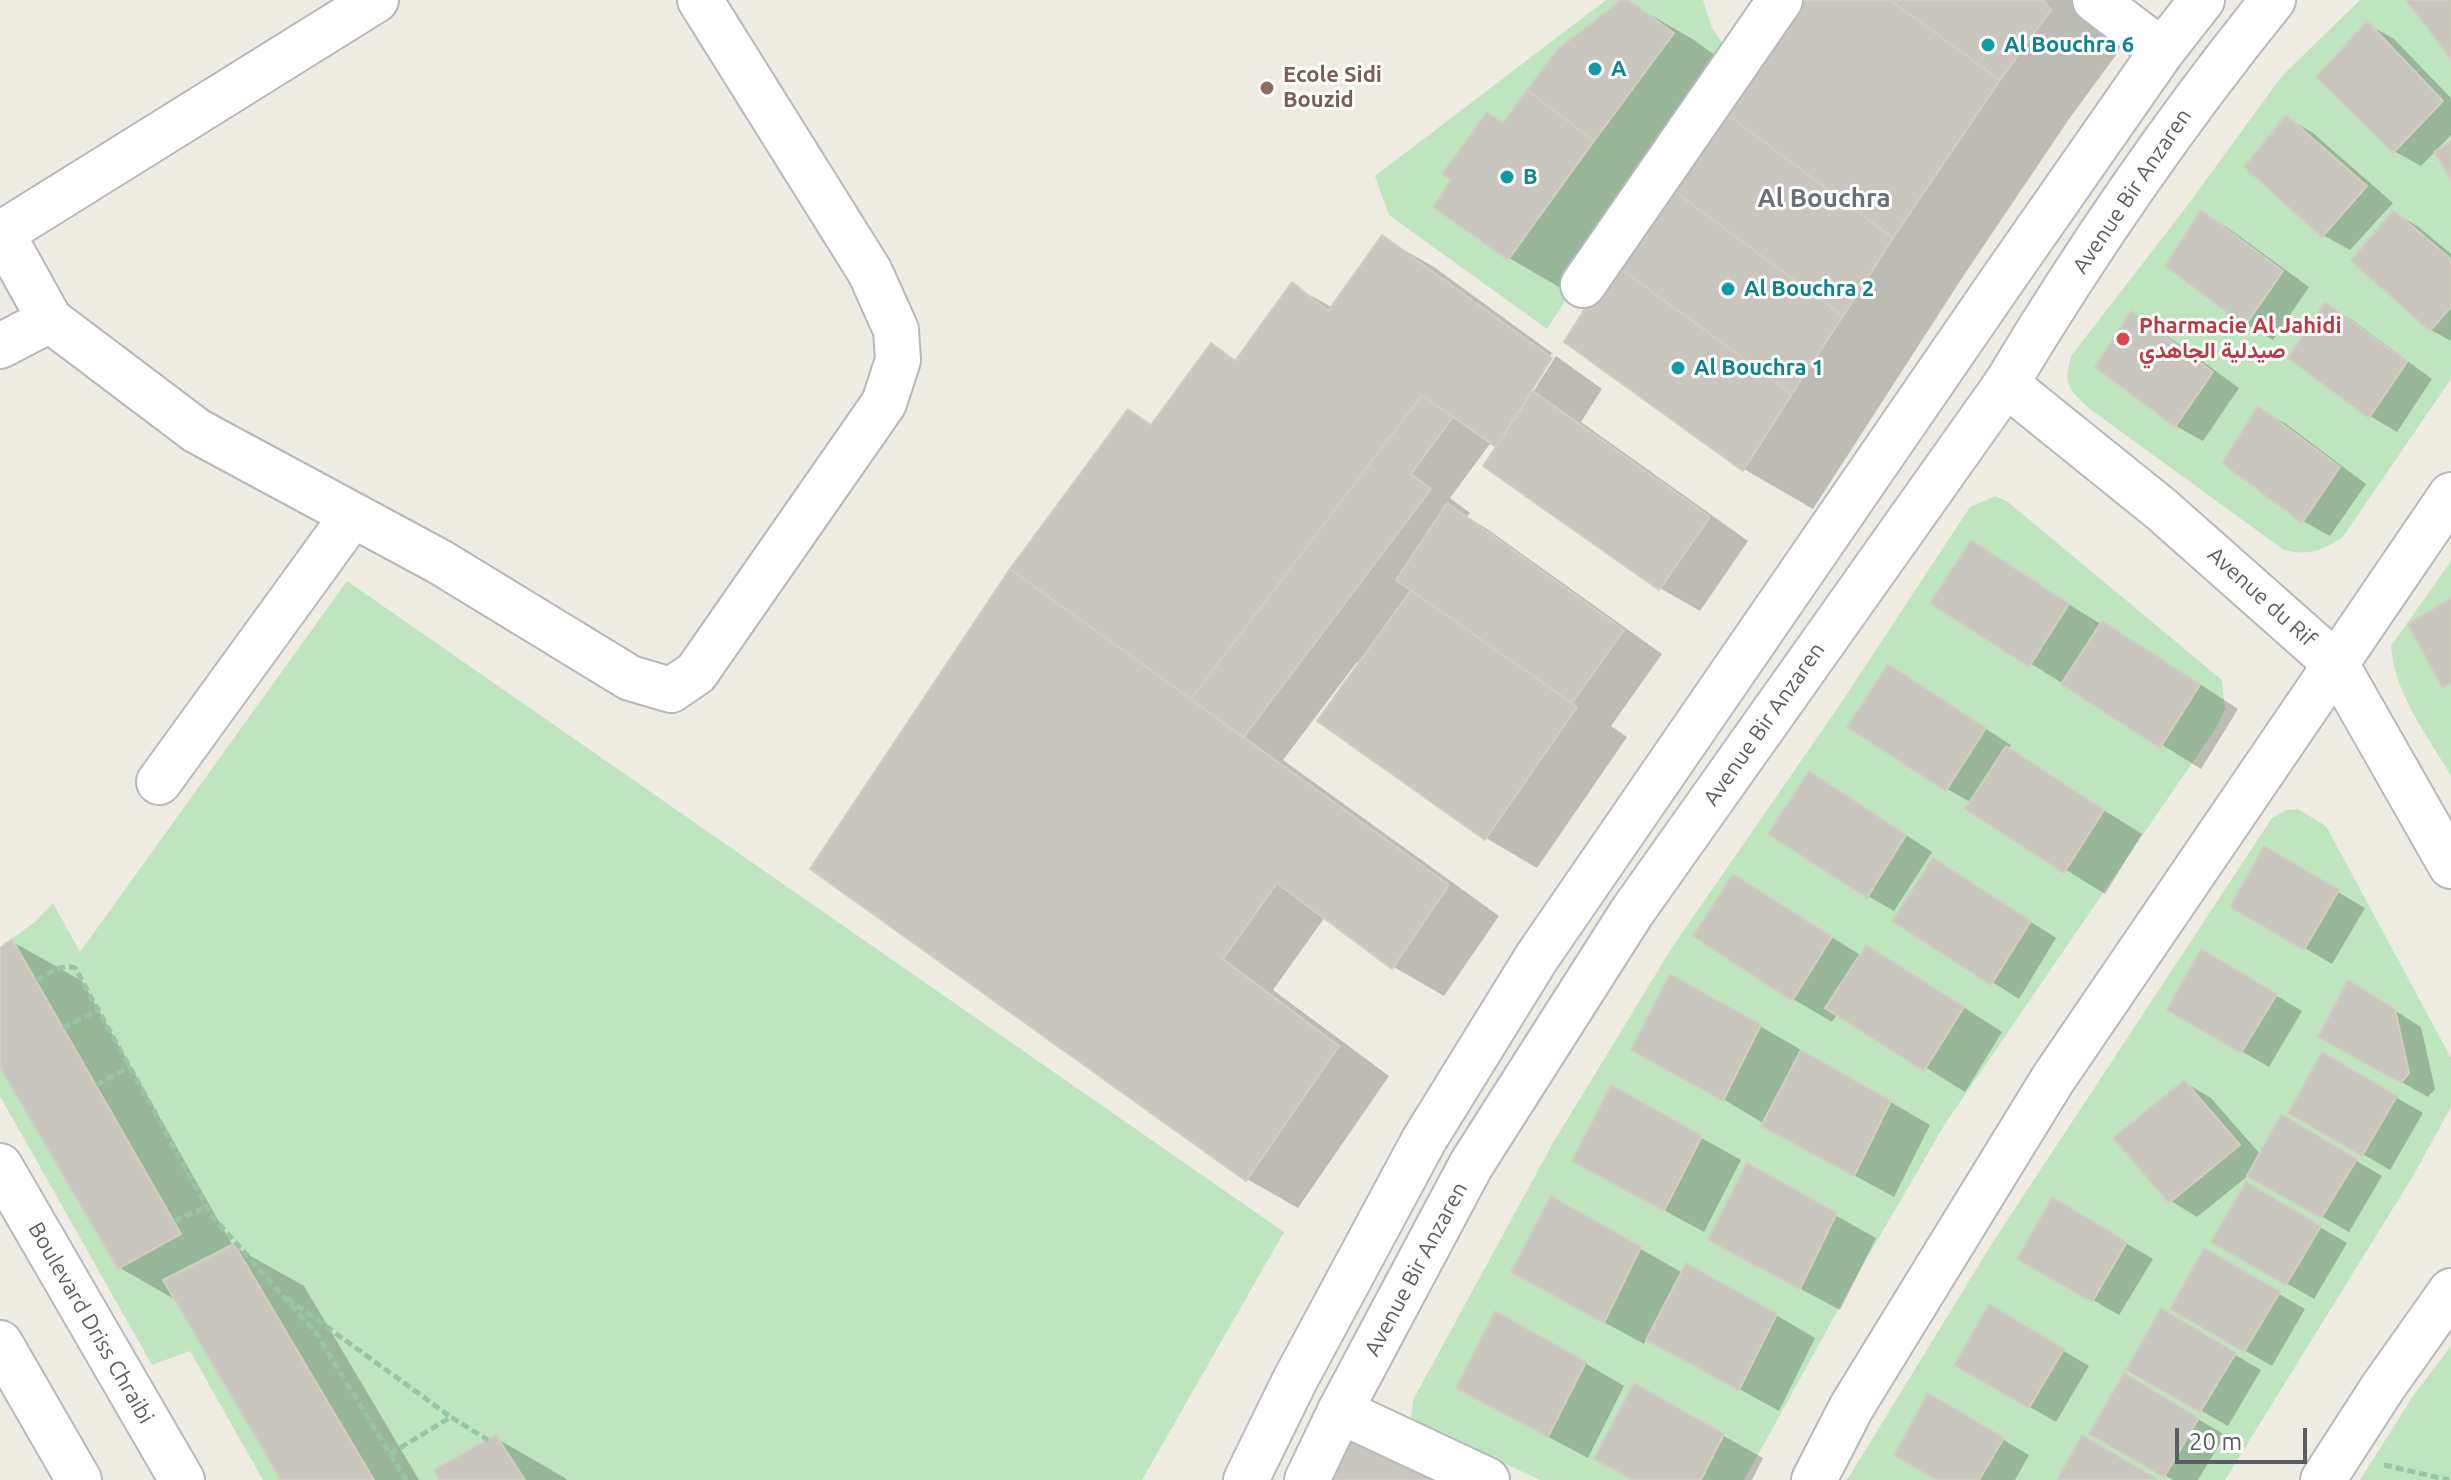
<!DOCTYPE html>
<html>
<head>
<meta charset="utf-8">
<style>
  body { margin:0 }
  #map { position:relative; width:2451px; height:1480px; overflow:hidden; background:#edebe2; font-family:Ubuntu,sans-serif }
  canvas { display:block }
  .scale { position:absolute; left:2175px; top:1428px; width:132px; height:36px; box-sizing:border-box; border:4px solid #5a5e63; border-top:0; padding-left:10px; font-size:24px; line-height:28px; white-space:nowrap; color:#5a5e63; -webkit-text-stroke:6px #fff; paint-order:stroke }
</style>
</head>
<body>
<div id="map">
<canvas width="2451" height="1480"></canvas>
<div class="scale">20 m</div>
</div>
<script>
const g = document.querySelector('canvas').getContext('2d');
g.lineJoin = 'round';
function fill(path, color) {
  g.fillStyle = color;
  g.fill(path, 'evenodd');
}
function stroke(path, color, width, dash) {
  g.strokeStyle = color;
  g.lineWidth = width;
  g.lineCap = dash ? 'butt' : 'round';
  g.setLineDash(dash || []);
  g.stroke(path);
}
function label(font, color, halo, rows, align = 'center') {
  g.font = font + ' Ubuntu,Vazirmatn,sans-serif';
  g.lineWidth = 6;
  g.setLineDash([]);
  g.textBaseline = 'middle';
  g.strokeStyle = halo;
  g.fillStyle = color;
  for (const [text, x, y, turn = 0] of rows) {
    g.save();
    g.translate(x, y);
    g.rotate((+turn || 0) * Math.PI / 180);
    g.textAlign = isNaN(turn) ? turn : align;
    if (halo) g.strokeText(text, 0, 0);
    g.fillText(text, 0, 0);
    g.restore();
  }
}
fill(new Path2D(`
  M 1606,0 L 1703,0 L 1712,28 L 1727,50 L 1547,329 L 1389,215 L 1375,176 Z
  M 2360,0 L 2451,0 L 2451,379 L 2342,538 C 2319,551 2311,556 2284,550 L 2090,409 C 2068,388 2063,386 2071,356 L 2184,210 L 2282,76 Z
  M 1995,496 L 2008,502 L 2222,680 L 2225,709 L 2216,728 L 1945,1124 L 1860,1270 L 1744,1480 L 1540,1480 L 1421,1425 L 1411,1418 L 1413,1400 L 1553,1143 L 1673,946 L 1839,706 L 1970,507 Z
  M 2451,561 L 2451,776 C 2428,736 2394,693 2391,646 Z
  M 347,581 L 1284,1232 L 1142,1480 L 263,1480 L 190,1351 L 152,1365 L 0,1096 L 0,948 L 36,921 L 53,903 L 80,952 Z
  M 2298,809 L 2326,826 L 2451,1058 L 2451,1107 L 2413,1176 L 2225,1480 L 1847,1480 L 1993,1242 L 2272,818 L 2286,810 Z
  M 2451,1346 L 2451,1480 L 2360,1480 L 2413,1396 Z`), '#bfe5bf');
fill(new Path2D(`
  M 1625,0 L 1694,40 L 1742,75 L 1799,0 L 2079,0 L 2119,51 L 2069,119 L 1962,278 L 1813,509 L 1744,469 L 1567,341 L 1662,188 L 1578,298 L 1509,258 L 1504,124 Z
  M 2367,24 L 2394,39 L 2451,98 L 2451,135 L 2421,166 L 2394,151 Z
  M 2287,118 L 2313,133 L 2393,203 L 2350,250 L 2323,235 Z
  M 2202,212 L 2228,228 L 2309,287 L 2273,340 L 2246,324 L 2168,266 Z
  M 2394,212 L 2420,228 L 2451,254 L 2451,341 L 2431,330 Z
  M 1383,238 L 1434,267 L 1552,353 L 1496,443 L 1505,436 L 1556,356 L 1602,389 L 1581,422 L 1748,541 L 1700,611 L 1660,588 L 1492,441 L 1450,498 L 1470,513 L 1467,517 L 1487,529 L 1662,654 L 1611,726 L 1627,737 L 1537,868 L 1486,838 L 1320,720 L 1360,664 L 1357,662 L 1283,760 L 1499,916 L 1444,996 L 1394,967 L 1325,917 L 1273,990 L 1389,1076 L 1298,1208 L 1247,1179 L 813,869 L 1012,570 L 1129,411 L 1153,425 L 1211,346 L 1237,361 L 1292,285 L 1333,308 Z
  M 2326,304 L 2352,320 L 2432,379 L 2397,432 L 2370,416 Z
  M 2132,314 L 2158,329 L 2239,388 L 2203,441 L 2176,426 L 2097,367 Z
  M 2259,409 L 2286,424 L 2366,484 L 2330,536 L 2303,521 L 2225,462 Z
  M 1972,543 L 2102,625 L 2142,646 L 2238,709 L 2201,769 L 1933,603 Z
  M 1914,683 L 2011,745 L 2008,750 L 2142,834 L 2105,894 L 1968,809 L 1972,803 L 1947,789 Z
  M 1836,789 L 1932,852 L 1894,911 L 1868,896 Z
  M 2265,849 L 2365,908 L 2332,964 L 2233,906 Z
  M 1734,876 L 1862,956 L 1867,947 L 1906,970 L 2002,1032 L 1965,1092 L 1838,1013 L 1832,1022 L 1793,999 Z
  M 1960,876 L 2056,938 L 2019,999 L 1895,920 Z
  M 13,942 L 82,981 L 233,1246 L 304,1286 L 419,1480 L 283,1480 L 178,1301 L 120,1268 L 0,1063 L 0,951 Z
  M 2202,951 L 2302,1011 L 2269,1067 L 2170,1010 Z
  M 2375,998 L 2421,1027 L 2435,1089 L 2428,1097 L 2320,1036 Z
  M 1760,1026 L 1930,1125 L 1894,1197 L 1804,1148 L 1715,1094 Z
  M 2323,1055 L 2423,1113 L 2390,1170 L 2290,1112 Z
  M 2184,1082 L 2211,1098 L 2261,1155 L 2282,1117 L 2382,1176 L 2349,1232 L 2249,1175 L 2197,1217 L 2171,1201 Z
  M 1612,1088 L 1741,1160 L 1704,1232 L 1614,1183 Z
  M 1747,1166 L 1876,1238 L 1840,1310 L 1750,1262 Z
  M 2247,1184 L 2347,1243 L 2314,1299 L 2214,1242 Z
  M 1552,1199 L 1683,1273 L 1776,1315 L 1815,1338 L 1779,1411 L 1647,1338 L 1644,1344 L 1554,1295 Z
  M 2052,1200 L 2153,1259 L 2119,1315 L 2020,1258 Z
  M 2205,1251 L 2305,1309 L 2272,1366 L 2172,1309 Z
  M 1990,1307 L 2089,1366 L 2056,1422 L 1957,1365 Z
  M 2161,1311 L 2261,1370 L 2228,1426 L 2129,1369 Z
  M 1585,1363 L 1624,1386 L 1588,1458 L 1498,1410 Z
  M 2125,1376 L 2225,1435 L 2198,1480 L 2173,1480 L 2092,1434 Z
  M 1635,1386 L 1763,1458 L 1752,1480 L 1635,1480 Z
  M 1929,1396 L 2029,1455 L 2015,1480 L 1941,1480 Z
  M 496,1438 L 565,1478 L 567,1480 L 442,1480 Z`), '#0003');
const building = new Path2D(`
  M 1622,0 L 1628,0 L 1674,33 L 1594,141 L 1527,90 L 1558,49 Z
  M 1798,0 L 1890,0 L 2000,80 L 1893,238 L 1724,112 Z
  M 1890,0 L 2043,0 L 2051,10 L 2000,80 Z
  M 2406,0 L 2451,0 L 2451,59 Z
  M 2367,21 L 2443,101 L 2393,153 L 2316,77 Z
  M 1527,90 L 1594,141 L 1508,260 L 1433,207 L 1451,180 L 1442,174 L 1487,112 L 1503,123 Z
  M 1724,112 L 1893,238 L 1843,316 L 1671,189 Z
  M 2286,115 L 2367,186 L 2322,237 L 2244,167 Z
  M 2451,141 L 2451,179 L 2434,152 Z
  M 1663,183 L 1843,316 L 1792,394 L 1613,263 Z
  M 2201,210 L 2283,271 L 2245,326 L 2165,266 Z
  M 2393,210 L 2451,259 L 2451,307 L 2430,331 L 2351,261 Z
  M 1382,235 L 1552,358 L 1496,447 L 1422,395 L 1191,699 L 1010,569 L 1128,409 L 1151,425 L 1211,343 L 1235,361 L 1292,282 L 1328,311 Z
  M 1613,263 L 1792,394 L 1743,471 L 1564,342 Z
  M 2325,302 L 2407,362 L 2369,418 L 2288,358 Z
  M 2131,311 L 2213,372 L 2175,427 L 2095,367 Z
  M 1533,391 L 1710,517 L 1659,590 L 1483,466 Z
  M 1422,395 L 1453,417 L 1411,474 L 1431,489 L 1243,738 L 1191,699 Z
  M 2258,406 L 2340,467 L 2302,523 L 2222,463 Z
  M 1447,503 L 1624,630 L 1572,703 L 1396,580 Z
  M 1971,540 L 2069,604 L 2029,667 L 1930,603 Z
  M 1010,569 L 1449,885 L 1392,969 L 1277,883 L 1223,959 L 1339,1046 L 1246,1181 L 810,869 Z
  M 1411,590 L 1577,707 L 1485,840 L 1317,721 Z
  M 2451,598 L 2451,683 L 2442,688 L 2408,624 Z
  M 2102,621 L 2200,685 L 2160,748 L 2061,684 Z
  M 1888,664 L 1986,728 L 1946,791 L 1847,727 Z
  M 2006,746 L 2104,810 L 2064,873 L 1965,809 Z
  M 1809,771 L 1906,835 L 1867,898 L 1768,834 Z
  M 2264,846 L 2339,890 L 2304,950 L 2230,907 Z
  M 1933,858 L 2031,921 L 1991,985 L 1892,921 Z
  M 1733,874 L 1832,937 L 1792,1001 L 1693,936 Z
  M 12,939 L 181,1234 L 118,1269 L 0,1067 L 0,948 Z
  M 1866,945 L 1964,1007 L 1924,1071 L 1825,1008 Z
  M 2201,949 L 2277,994 L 2241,1053 L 2167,1010 Z
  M 1670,974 L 1761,1025 L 1723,1101 L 1631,1050 Z
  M 2348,980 L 2395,1009 L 2409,1073 L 2401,1083 L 2318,1037 Z
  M 1801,1050 L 1891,1101 L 1854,1176 L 1761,1126 Z
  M 2322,1052 L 2397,1096 L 2362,1156 L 2288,1113 Z
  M 2184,1080 L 2240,1145 L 2169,1203 L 2113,1138 Z
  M 1611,1085 L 1702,1136 L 1664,1211 L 1572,1161 Z
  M 2281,1114 L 2357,1159 L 2321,1218 L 2247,1176 Z
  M 1747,1163 L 1837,1213 L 1800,1289 L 1708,1240 Z
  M 2246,1182 L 2321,1226 L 2286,1285 L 2211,1242 Z
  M 1551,1196 L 1641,1247 L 1604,1323 L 1511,1272 Z
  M 2052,1197 L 2127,1242 L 2092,1302 L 2017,1259 Z
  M 234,1244 L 374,1480 L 281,1480 L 163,1280 Z
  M 2204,1248 L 2280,1292 L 2244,1352 L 2170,1309 Z
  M 1686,1263 L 1777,1314 L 1739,1390 L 1646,1340 Z
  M 1989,1304 L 2064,1349 L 2029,1408 L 1954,1365 Z
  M 2161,1308 L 2236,1353 L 2200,1412 L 2126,1370 Z
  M 1495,1311 L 1586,1362 L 1548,1437 L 1456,1388 Z
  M 2124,1373 L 2199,1418 L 2164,1477 L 2089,1434 Z
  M 1634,1383 L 1724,1434 L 1701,1480 L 1633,1480 L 1594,1459 Z
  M 1928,1393 L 2004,1438 L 1979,1480 L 1937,1480 L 1894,1455 Z
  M 496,1435 L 525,1480 L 440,1480 L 434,1470 Z
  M 2082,1435 L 2157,1479 L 2157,1480 L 2057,1480 Z
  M 1348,1437 L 1454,1480 L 1327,1480 Z`);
fill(building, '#c8c6bf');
stroke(building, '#d2cdc1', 2);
const street = new Path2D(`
  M 2095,0 L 2162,51
  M 0,230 L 50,320 L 197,431 L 440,562 L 630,678 L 671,690 L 696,673 L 884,403 L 898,360 L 896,330 L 870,272 L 700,0
  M 2,233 L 376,0
  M 1583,285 L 1780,0
  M 0,346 L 50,320
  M 2006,384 L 2161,509 L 2336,664 L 2451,866
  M 159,782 L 352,516
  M 1340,1411 L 1487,1480
  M 1814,1480 L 1851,1408 L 2053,1079 L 2451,495
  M 2323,1480 L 2383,1387 L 2451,1291`);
const secondary = new Path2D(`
  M 0,1166 L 182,1480
  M 0,1343 L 79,1480
  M 1246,1480 L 1295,1380 L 1424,1140 L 1537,957 L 2003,279 L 2162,51 L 2202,0
  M 1307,1480 L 1340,1411 L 1471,1165 L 1632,912 L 2006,384 C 2086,251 2175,121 2273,0`);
stroke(street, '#b5b8bc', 48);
stroke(secondary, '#b6b9be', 48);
stroke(new Path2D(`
  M 36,980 C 48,974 61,963 75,968 L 212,1216 L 316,1333 L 406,1480
  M 63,1028 L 98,1010
  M 96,1085 L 130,1067
  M 174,1221 L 207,1207
  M 287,1298 L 451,1417
  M 390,1454 L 451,1417 L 488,1440
  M 2384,1465 L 2449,1480`), '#98c5a5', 5, [8, 4]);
stroke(street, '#fff', 44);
stroke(secondary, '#fff', 44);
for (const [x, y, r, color] of [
  [1988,45,8,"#0f9aa8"],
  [1595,69,8,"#0f9aa8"],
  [1267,88,8,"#8d6e63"],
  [1507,177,8,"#0f9aa8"],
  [1728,289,8,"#0f9aa8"],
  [2123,339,8,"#e0444e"],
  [1678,368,8,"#0f9aa8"]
]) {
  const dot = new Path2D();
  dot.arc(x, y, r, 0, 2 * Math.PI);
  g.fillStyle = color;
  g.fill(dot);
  stroke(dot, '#fff', 3);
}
label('bold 22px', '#0d838f', '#fff', [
  ["Al Bouchra 6",2004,45],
  ["A",1611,69],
  ["B",1523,177],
  ["Al Bouchra 2",1744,289],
  ["Al Bouchra 1",1694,368]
], 'left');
label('bold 22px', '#785e54', '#fff', [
  ["Ecole Sidi",1283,75],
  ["Bouzid",1283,100]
], 'left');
label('22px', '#5a5e63', '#fff', [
  ["Avenue Bir Anzaren",2132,191,-56],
  ["Avenue du Rif",2262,597,42],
  ["Avenue Bir Anzaren",1764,724,-55],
  ["Avenue Bir Anzaren",1416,1269,-62],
  ["Boulevard Driss Chraibi",91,1323,60]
]);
label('bold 22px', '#be3a42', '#fff', [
  ["Pharmacie Al Jahidi",2139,326],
  ["صيدلية الجاهدي",2139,351]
], 'left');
label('bold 26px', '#6b7075', '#fff', [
  ["Al Bouchra",1824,198]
]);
</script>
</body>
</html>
